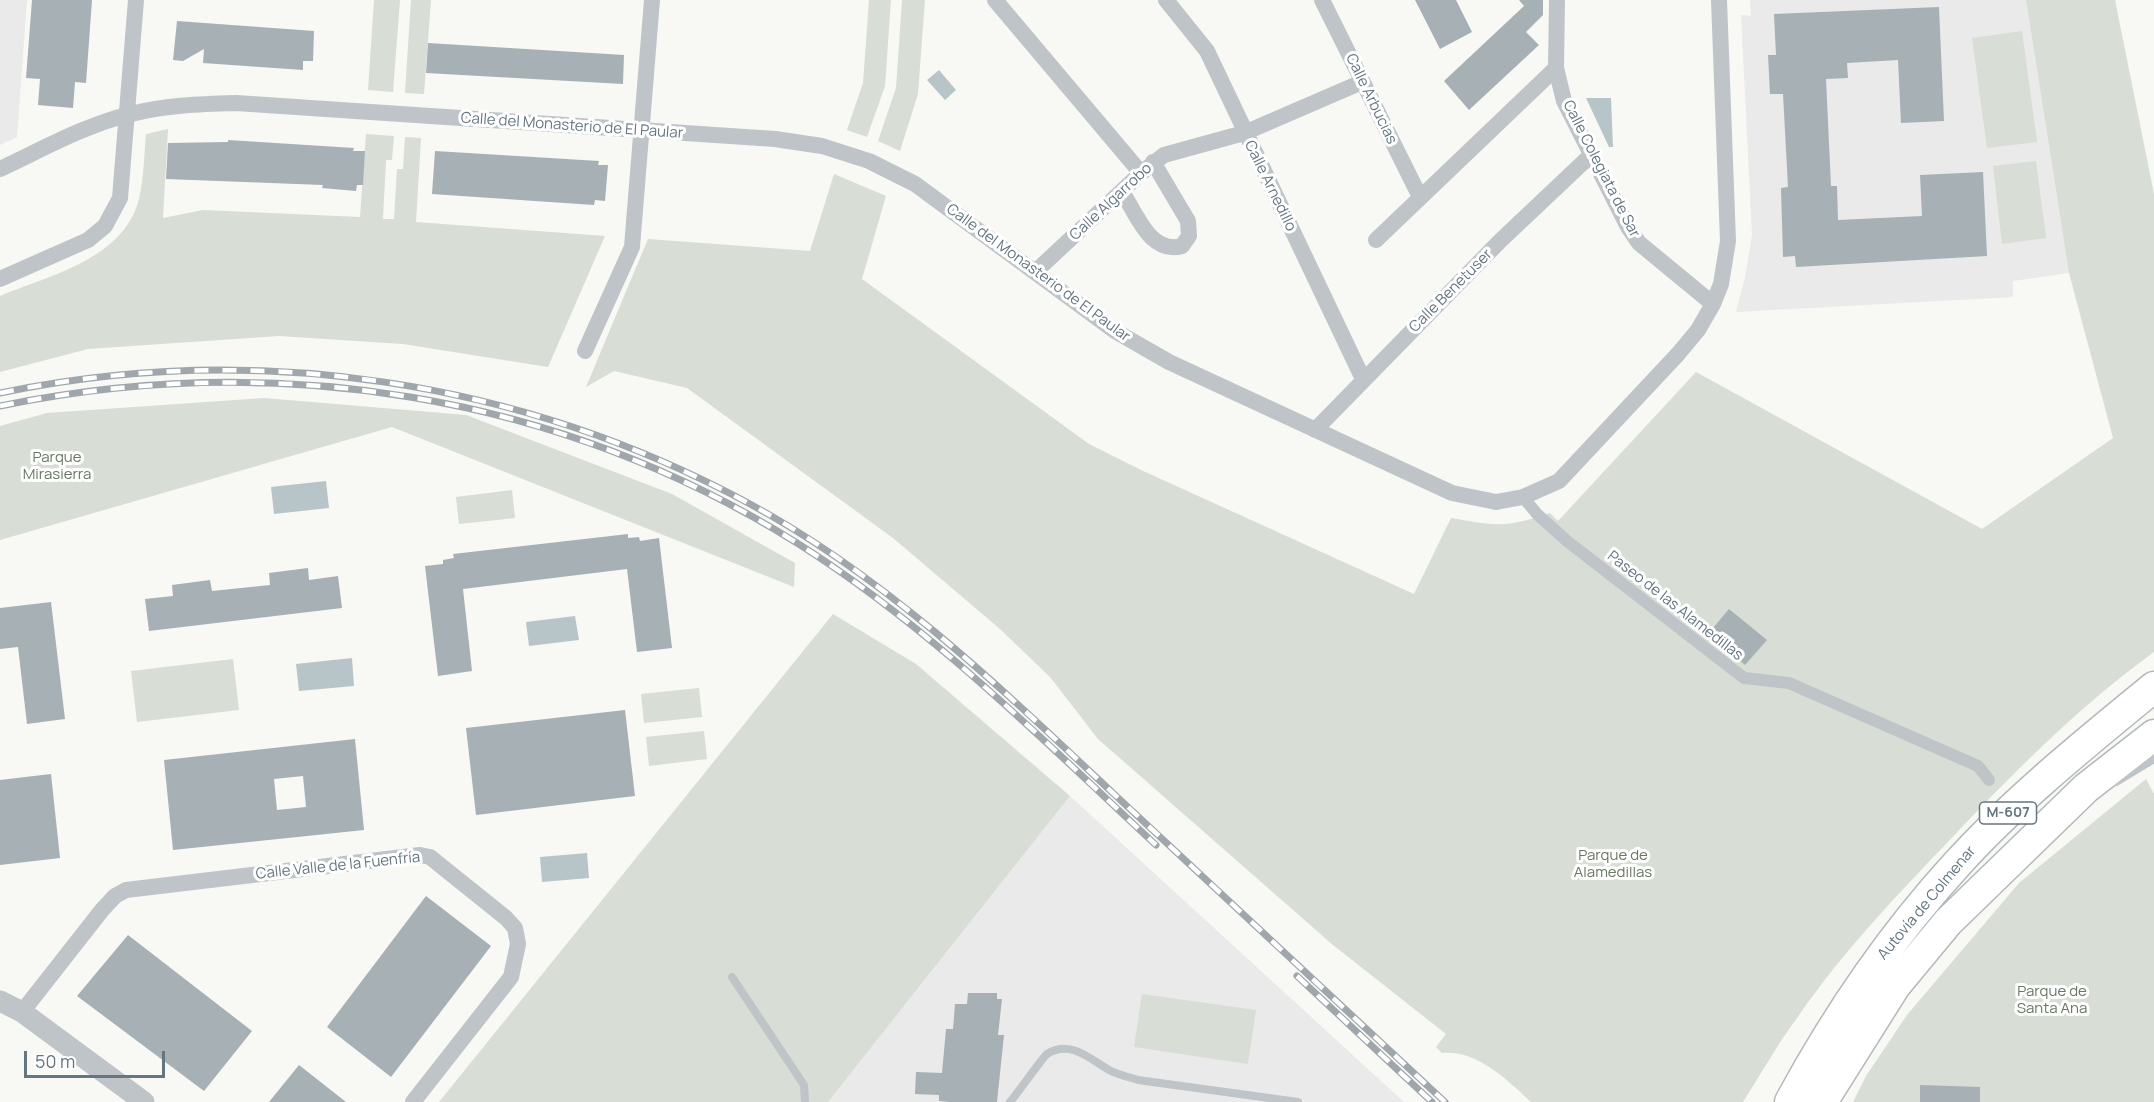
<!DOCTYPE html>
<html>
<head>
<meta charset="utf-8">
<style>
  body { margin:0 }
  #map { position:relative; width:2154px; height:1102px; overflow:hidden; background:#f8f8f5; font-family:Manrope,sans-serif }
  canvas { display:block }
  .scale { position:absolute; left:24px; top:1051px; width:141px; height:27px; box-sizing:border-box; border:3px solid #647680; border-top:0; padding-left:8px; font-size:18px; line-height:21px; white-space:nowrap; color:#647680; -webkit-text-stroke:4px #fff; paint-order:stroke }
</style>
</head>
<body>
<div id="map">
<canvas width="2154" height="1102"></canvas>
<div class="scale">50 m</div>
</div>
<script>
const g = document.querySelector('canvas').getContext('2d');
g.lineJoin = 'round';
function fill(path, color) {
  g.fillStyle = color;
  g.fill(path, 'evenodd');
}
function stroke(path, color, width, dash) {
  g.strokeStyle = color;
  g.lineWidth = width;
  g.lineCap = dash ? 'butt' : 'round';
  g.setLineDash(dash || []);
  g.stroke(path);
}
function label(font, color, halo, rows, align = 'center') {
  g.font = font + ' Manrope,sans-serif';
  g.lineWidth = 6;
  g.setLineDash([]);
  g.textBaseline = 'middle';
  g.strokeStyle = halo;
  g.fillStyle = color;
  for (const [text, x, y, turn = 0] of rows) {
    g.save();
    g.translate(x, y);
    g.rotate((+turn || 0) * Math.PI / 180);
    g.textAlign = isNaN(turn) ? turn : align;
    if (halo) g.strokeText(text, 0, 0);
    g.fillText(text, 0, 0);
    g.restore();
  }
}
fill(new Path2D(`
  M 0,0 L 27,0 L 17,137 L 0,145 Z
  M 1750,0 L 2026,0 L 2069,273 L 2013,281 L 2013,297 L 1736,312 L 1745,277 L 1752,235 L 1741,15 L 1751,16 Z
  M 1070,796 L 1404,1102 L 828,1102 Z`), '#e9eae9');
fill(new Path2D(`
  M 374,0 L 400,0 L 393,92 L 368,90 Z
  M 411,0 L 431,0 L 424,94 L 405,93 Z
  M 869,0 L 891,0 L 885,86 L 867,137 L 847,130 L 863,83 Z
  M 902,0 L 925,0 L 918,94 L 900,151 L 878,141 L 896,88 Z
  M 2026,0 L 2115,0 L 2154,194 L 2154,652 C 2084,703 2023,763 1963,826 C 1905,887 1845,948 1797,1018 C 1777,1045 1761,1074 1743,1102 L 1531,1102 C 1508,1080 1476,1049 1442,1053 L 1436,1047 L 1446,1034 L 1333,945 L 1098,739 L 1050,677 L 1000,629 L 893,538 L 687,388 L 614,371 L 586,387 L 648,239 L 810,251 L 834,174 L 886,196 L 862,279 L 1089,444 L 1141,470 L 1414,594 L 1451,518 C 1496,526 1506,528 1550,513 L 1558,521 L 1696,372 L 1982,529 L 2113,438 L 2069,273 Z
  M 2022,31 L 2037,142 L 1987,148 L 1972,38 Z
  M 168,129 L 163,218 L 203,210 L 360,217 L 366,134 L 394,136 L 392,160 L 386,160 L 383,219 L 394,219 L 397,169 L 403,169 L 405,137 L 421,138 L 416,222 L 605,236 L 548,367 L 403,344 L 279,336 L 88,349 L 0,372 L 0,296 C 50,275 124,259 139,199 C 144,178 144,155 146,134 Z
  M 2036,161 L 2046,238 L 2002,244 L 1993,166 Z
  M 264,398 L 466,415 L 672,494 L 795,563 L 794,587 L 392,427 L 0,540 L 0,426 L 47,413 Z
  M 512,490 L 515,518 L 459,524 L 456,497 Z
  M 833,614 L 916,664 L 1070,796 L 828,1102 L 439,1102 Z
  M 233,659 L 239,710 L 137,722 L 131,671 Z
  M 699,688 L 702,717 L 644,723 L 641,694 Z
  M 704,731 L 707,759 L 649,766 L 646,737 Z
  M 2146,779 L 2154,794 L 2154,1102 L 1853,1102 L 1866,1076 L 1907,1015 L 2019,883 Z
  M 1142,994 L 1256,1010 L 1248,1064 L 1134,1047 Z`), '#d8ddd5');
fill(new Path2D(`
  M 939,70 L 956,90 L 945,100 L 927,80 Z
  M 1586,98 L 1611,98 L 1613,147 L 1609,147 Z
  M 326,481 L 329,508 L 274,514 L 271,487 Z
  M 575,616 L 579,640 L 529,646 L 526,622 Z
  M 352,658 L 354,686 L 299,691 L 296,664 Z
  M 587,853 L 589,878 L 542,882 L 540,857 Z`), '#b7c5c8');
fill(new Path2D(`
  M 32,0 L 92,0 L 86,83 L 75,82 L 73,108 L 38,105 L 40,79 L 26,78 Z
  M 1415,0 L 1456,0 L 1472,32 L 1440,49 Z
  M 1519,0 L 1543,0 L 1543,15 L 1526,32 L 1539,45 L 1469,110 L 1444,81 L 1524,6 Z
  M 1939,7 L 1944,121 L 1901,123 L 1898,60 L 1847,63 L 1848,78 L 1826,79 L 1831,186 L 1837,186 L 1838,220 L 1922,216 L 1920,175 L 1983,172 L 1987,256 L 1796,267 L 1795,256 L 1783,257 L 1781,188 L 1788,187 L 1783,94 L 1770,94 L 1768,55 L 1776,55 L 1774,14 Z
  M 177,21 L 314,31 L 313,61 L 303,61 L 303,70 L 203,63 L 204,49 L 183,61 L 173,60 Z
  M 428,43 L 624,55 L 623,84 L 426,73 Z
  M 228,140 L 354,148 L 353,151 L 365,151 L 363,185 L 357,185 L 356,191 L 322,188 L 323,185 L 166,179 L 168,143 L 228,142 Z
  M 435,151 L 599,161 L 598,165 L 608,165 L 605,201 L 595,200 L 594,205 L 432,194 Z
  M 628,534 L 628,538 L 639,537 L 640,541 L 659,538 L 672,648 L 637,652 L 627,569 L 463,589 L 472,671 L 438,676 L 425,566 L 443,564 L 443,560 L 454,558 L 453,554 Z
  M 308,568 L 309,580 L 338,576 L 342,608 L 149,631 L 145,599 L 173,596 L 172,585 L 210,580 L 212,591 L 270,585 L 269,573 Z
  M 51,602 L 65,719 L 27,724 L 18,647 L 0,649 L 0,608 Z
  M 1729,609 L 1767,640 L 1745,665 L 1708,634 Z
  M 625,710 L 635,796 L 476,815 L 466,728 Z
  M 355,739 L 364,830 L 173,850 L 164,760 ZM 303,776 L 306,807 L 277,810 L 274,779 Z
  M 51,774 L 60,858 L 0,865 L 0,780 Z
  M 426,896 L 491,946 L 391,1077 L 327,1027 Z
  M 128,935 L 252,1031 L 204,1091 L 77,996 Z
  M 968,993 L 997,993 L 997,999 L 1002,999 L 998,1035 L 1004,1035 L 997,1102 L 950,1102 L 939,1101 L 939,1095 L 915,1094 L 916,1072 L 942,1073 L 946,1029 L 953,1029 L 955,1004 L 967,1004 Z
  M 299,1065 L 346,1102 L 269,1102 Z
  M 1920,1085 L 1980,1087 L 1980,1102 L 1920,1102 Z`), '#a6b0b5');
const motorway = new Path2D(`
  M 1790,1102 C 1836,1017 1892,935 1957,864 C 2017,798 2086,743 2154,687
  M 1822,1102 L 1895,986 L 1948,922 L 2086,788 L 2154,735`);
stroke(motorway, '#b3b8bb', 33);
stroke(new Path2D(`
  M 2116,782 L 2154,759
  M 732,977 L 804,1085 L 805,1102
  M 1010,1102 C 1017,1094 1043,1057 1047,1054 C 1071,1039 1091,1060 1111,1071 C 1119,1075 1129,1077 1138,1080 L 1298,1102`), '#bfc4c8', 8);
stroke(new Path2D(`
  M 1523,497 L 1537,514 L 1567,541 L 1744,678 L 1789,683 L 1978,766 L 1989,780`), '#bfc4c8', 12);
stroke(new Path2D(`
  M 995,0 L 1141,173
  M 1166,0 L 1207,51 L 1363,379
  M 1322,0 L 1420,197
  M 1557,0 L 1556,68 L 1564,101 L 1628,227 L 1639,243 L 1713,304
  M 0,169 C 43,149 85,125 131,114 C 166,105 201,104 236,103 L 775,139 L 822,146 L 869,161 L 915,184 L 1115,331 L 1169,362 L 1452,493 L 1496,502 L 1523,497 L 1559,481 L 1678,354 L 1698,330 L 1713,304 L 1721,284 L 1728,241 L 1719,0
  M 1122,192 C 1137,214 1150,255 1182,246 L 1189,236 L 1188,221 L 1153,162
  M 1376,240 L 1556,68
  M 1035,272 L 1141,173 L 1164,155 L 1244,133 L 1362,82
  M 0,279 L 88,240 L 105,226 L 120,198 L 136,0
  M 585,351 L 632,247 L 652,0
  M 1315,430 L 1500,241 L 1591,155
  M 22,1012 L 102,910 L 115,896 L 126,890 L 420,855 L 430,857 L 506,918 L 515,928 L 518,944 L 511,977 L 413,1102`), '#bfc4c8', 16);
stroke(new Path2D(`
  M 0,1001 L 22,1012 L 144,1102`), '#bfc4c8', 21);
stroke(motorway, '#fff', 30);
const rail = new Path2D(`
  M 0,393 C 255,340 521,380 750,504 C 887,578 1002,689 1115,795 C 1225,897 1335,1000 1445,1102
  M 0,406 C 275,350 557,393 797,543 C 929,626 1042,739 1156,845
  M 1297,976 L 1432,1102`);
stroke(rail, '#9fa7ac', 7);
stroke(rail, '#fff', 4.5, [14]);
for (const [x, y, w] of [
  [2008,813,57]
]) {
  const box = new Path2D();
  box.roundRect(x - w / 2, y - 11, w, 22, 4.5);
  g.fillStyle = '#fff';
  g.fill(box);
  stroke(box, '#647680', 1.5);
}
label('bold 14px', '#647680', null, [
  ["M-607",2008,813]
]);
label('15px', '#647680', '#fff', [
  ["Calle Arbucias",1371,99,64],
  ["Calle del Monasterio de El Paular",572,126,4],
  ["Calle Colegiata de Sar",1601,169,63],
  ["Calle Arnedillo",1270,186,64],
  ["Calle Algarrobo",1111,202,-43],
  ["Calle del Monasterio de El Paular",1038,273,36],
  ["Calle Benetuser",1451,291,-45],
  ["Paseo de las Alamedillas",1675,606,38],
  ["Calle Valle de la Fuenfría",338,866,-6],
  ["Autovía de Colmenar",1927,903,-50]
]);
label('15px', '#687862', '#fff', [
  ["Parque",57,458],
  ["Mirasierra",57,475],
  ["Parque de",1613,856],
  ["Alamedillas",1613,873],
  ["Parque de",2052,992],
  ["Santa Ana",2052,1009]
]);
</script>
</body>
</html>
